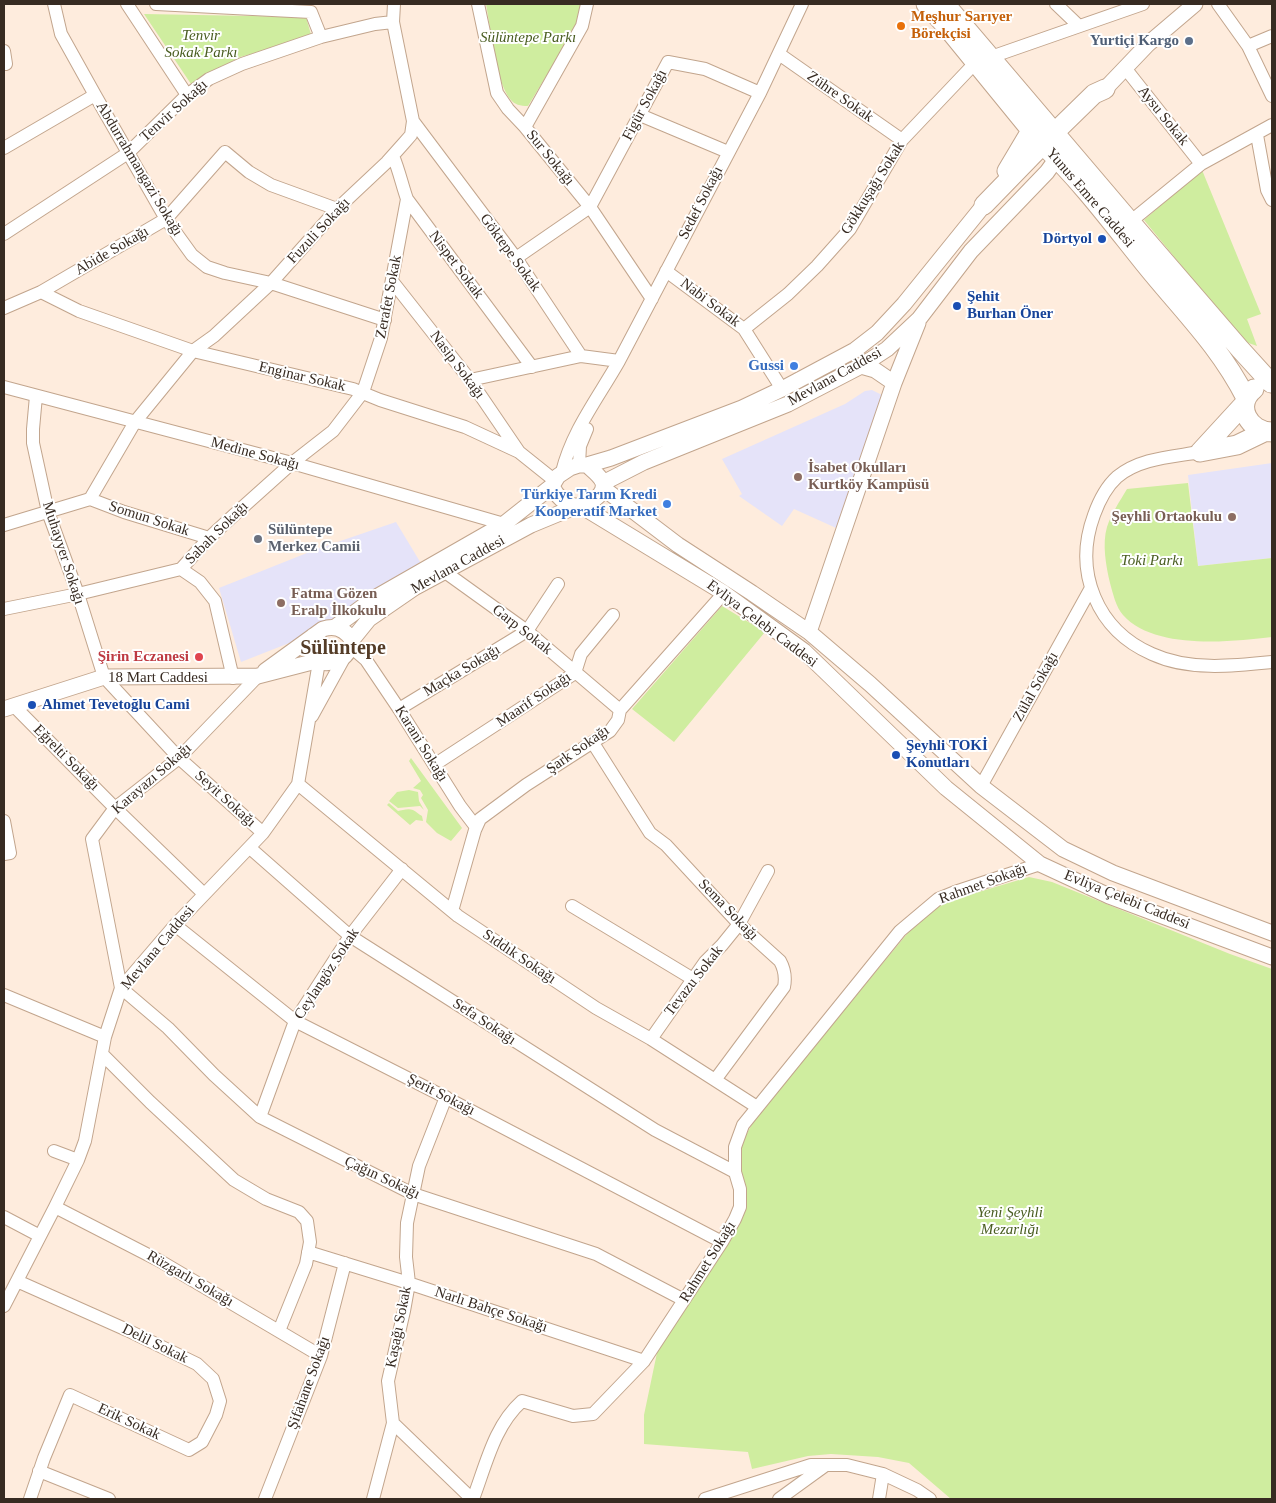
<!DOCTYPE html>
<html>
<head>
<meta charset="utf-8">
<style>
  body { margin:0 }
  #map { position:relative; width:1276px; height:1503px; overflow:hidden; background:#feecdd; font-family:Georgia,serif }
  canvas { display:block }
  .frame { position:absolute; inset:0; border:5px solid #372b22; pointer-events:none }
</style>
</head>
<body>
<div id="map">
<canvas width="1276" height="1503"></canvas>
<div class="frame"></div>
</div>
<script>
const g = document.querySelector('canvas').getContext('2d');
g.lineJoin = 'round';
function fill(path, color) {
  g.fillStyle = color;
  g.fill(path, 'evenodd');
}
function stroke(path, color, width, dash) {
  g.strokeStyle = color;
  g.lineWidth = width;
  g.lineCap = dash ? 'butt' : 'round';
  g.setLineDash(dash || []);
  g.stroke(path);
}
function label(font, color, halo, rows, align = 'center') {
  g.font = font + ' Georgia,serif';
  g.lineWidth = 4;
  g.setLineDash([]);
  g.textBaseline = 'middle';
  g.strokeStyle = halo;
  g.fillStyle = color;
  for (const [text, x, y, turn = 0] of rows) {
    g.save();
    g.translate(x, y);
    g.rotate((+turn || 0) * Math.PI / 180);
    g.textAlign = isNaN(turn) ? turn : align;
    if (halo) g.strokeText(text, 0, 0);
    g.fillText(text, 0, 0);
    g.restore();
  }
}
fill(new Path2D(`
  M 872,390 L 882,395 L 887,400 L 845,532 L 794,509 L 782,526 L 739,496 L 742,494 L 722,459 L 845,404 L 865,391 Z
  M 1272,463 L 1272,558 L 1198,566 L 1188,475 Z
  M 396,522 L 422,565 L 330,627 L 241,662 L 219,588 L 317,549 Z`), '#e5e3f9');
fill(new Path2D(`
  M 486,4 L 581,4 L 576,27 L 528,106 C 520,106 515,105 510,99 C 495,79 491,30 486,4 Z
  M 144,14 L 306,17 L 312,38 L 240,57 L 191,84 Z
  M 1202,170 L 1261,314 L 1247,319 L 1257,346 L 1243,341 L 1144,220 Z
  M 1188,483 L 1198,566 L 1272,558 L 1272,637 C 1230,642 1154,650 1123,615 C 1116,607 1113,594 1110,583 C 1106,566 1102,544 1107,527 C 1111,514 1120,501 1127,489 Z
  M 722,606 L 765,632 L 674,742 L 632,709 Z
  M 411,758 L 462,828 L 451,841 L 437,833 L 426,822 L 428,810 L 421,798 L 423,795 L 420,790 L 413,788 L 421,781 L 409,761 Z
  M 409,790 L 418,792 L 419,801 L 424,810 L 420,806 L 398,808 L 389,801 L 397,792 Z
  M 389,803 L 398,811 C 402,810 409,808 413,810 C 417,812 418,814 422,816 L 423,821 L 416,820 L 410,825 L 387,805 Z
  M 1029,877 L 1052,882 L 1230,954 L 1272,969 L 1272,1499 L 951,1499 L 909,1463 L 878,1457 L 831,1454 L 808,1456 L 752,1469 L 748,1452 L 644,1444 L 644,1415 L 658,1348 L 730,1238 L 747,1204 L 741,1172 L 741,1144 L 756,1117 L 911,929 L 935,908 L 955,899 Z`), '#cfed9f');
const minor = new Path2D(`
  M 54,4 L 61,34 L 95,95 L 166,219 L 192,255 L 207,267 L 225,273 L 271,283 L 385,320
  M 127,4 L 187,95
  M 156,4 L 311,12 L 321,37
  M 478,4 L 497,93 L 508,109 L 525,127 L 590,207 L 652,299
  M 1056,4 L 1079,26
  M 1218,4 L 1248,46 L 1272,96
  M 1248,46 L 1272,36
  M 4,51 L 6,64 L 4,64
  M 779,54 L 902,140
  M 991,57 L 1143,4
  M 1125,68 L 1201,164
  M 640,115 L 728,152
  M 413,121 L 516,258 L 581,356 L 619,361
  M 525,127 L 582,26 L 587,4
  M 1257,135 L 1267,190 L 1272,200
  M 4,148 L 95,95
  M 393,156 C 399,170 402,185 407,199 L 532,367
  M 1130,222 L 1201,164 L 1272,125
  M 4,234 L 128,153 L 187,95 L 209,79 L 242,64 L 321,37 L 375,24 L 393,22
  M 516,258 L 590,207 L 668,62 L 705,69 L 760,93
  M 666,271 L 744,329 L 782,389
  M 392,281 L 470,380 L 519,452
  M 41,292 L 79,311 L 193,351 L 353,389 L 380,400 L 465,427 L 519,452 L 554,480
  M 4,308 L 41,292 L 166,219 L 225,152 L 249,172 L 271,185 L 337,209
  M 744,329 L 788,294 L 817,266 L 850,229 L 902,140 L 976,62
  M 470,380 L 581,356
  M 4,387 L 292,463 L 504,524
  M 36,396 L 33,429 L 33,443 L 48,512 L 78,594 L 104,677 L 179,758 L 263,833
  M 1200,452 C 1172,457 1140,458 1117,477 C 1106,487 1099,501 1094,515 C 1073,572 1097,630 1152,654 C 1189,671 1233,666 1272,662
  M 579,465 L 580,446 L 587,429
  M 562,472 C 572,431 598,398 619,361 L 760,93 L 802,4
  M 90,499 L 124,512 L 209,538
  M 4,525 L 90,499 L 135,422 L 193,351 L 214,336 L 271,283 L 337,209 L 387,162 L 404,143 L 411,135 L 413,121 L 393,22 L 394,4
  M 181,569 L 200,582 L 215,601 L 233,678
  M 445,572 L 527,631 L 620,710
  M 4,609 L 78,594 L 181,569 L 209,538 L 234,515 L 292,463 L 333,431 L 363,392 L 381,338 L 407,199
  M 351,647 L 366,660 L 399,709 L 460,806 L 476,827
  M 258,676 L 179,758 L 115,808 L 92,839 L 121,988 L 168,1028 L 214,1075 L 260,1117 L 413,1194 L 596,1254 L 684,1300
  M 14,706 L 115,808 L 204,894
  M 399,709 L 527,631 L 558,584
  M 312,716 L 344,658
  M 593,743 L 650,833 L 666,845 L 739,924 L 780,961 C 785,970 786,977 784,987 L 715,1080
  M 434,765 L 575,673 L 581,654 L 613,615
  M 298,784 L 458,916 L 596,1008 L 651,1039 L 757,1107
  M 981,786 L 1091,588
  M 4,821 L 10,853 L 4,854
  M 250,848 L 350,936 L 655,1130 L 735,1172
  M 572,906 L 693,979
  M 452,911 L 475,830 L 480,819 L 526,785 L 610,731 L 618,720 L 620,710 L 724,593
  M 175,925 L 295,1021 L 437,1093 L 722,1242
  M 4,995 L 105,1037
  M 651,1039 L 705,962 L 722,945 L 739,924 L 768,871
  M 102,1054 L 150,1102 L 234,1180 L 266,1199 L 299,1212 L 307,1221 L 310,1242 L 306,1264 L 279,1331
  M 260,1117 L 295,1021 L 350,936 L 402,869
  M 54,1151 L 78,1160
  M 55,1207 L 160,1261 L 321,1356
  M 4,1217 L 40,1236
  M 308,1252 L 399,1280 L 644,1361
  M 17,1281 L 127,1330 L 197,1364 L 213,1379 L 220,1401 L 216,1415 L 202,1442 L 189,1450 L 70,1395 L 44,1458 L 30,1499
  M 4,1306 L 55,1207 L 78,1160 L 85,1141 L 105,1037 L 121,988 L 175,925 L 263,833 L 298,784 L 319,662
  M 393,1423 L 472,1499
  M 39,1471 L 109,1499
  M 265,1499 L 321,1356 L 345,1263
  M 373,1499 L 393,1423 L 388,1381 L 404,1311 L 409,1283 L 406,1257 L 407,1223 L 419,1166 L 446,1097
  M 473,1499 C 486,1465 494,1426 522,1401 L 573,1416 L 593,1414 L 644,1361 L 722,1242 L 735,1219 L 740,1207 L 740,1189 L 735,1172 L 735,1147 L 743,1125 L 900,931 L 938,899 L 955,892 L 1040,864
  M 705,1499 L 811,1465 L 847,1465 L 883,1474 L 917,1490 L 930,1499
  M 779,1499 L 826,1465
  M 879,1499 L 883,1474`);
const tertiary = new Path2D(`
  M 1105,89 L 1148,44 L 1195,4
  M 861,366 L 875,370 L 894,383
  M 587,465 C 592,470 601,476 603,483 C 606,496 585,507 575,506 C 565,505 556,495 552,486 L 558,476 L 570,468 L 579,465 L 587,465 L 611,458 L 742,408 L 782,389 L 855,350 L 877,333 L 904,304 L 984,205
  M 603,483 L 644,462 L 788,404 L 861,366 L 887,349 L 919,319 L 971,251 L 1047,172 L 1057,158
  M 603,488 L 678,545 L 752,593 L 809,632 L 870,684 L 981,786 L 1063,849 L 1113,873 L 1272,933
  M 581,506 L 724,593 L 804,651 L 946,788 L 1040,864 L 1109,896 L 1272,957
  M 335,627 L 373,599 L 504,524 L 552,486
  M 809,632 L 894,383 L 918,323
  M 352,640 L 369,619 L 414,588 L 531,525 L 577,506
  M 265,671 L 323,629 C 335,625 345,629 352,640 C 350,658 335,665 319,662 C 311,656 311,646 313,636
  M 4,709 L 104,677 L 258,676 L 316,661`);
const primary = new Path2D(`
  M 926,4 L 946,26 L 1043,145 C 1081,181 1112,223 1145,264 C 1182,310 1219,345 1246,398
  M 945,4 L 1127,218 L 1240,349 L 1271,383
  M 1007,171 L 1032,129
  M 984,205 L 1054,133 L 1094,94 L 1105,89
  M 1254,389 C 1234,405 1249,432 1272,432
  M 1200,452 L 1237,445 L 1264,432
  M 1200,452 L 1245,403`);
stroke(minor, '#c2a58d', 14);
stroke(tertiary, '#c2a58d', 17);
stroke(primary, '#c2a58d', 21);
stroke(minor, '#fff', 12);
stroke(tertiary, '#fff', 15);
stroke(primary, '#fff', 19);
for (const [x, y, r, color] of [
  [901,26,5,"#e8710a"],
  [1189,41,5,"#5c6f8a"],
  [1102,239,5,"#1a4fb4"],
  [957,306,5,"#1a4fb4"],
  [794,366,5,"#3f7fe0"],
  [798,477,5,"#8d6e63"],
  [667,504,5,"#3f7fe0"],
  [1232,517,5,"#8d6e63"],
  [258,539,5,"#6b7280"],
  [281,603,5,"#8d6e63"],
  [199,657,5,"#e0444e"],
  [32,705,5,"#1a4fb4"],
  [896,755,5,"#1a4fb4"]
]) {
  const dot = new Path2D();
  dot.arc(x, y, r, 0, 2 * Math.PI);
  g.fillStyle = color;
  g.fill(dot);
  stroke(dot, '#fff', 2);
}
label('bold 15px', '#c56008', '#fff', [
  ["Meşhur Sarıyer",911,17],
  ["Börekçisi",911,34]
], 'left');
label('italic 15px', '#495d20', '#fff', [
  ["Tenvir",201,36],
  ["Sokak Parkı",201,53],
  ["Sülüntepe Parkı",528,38],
  ["Toki Parkı",1152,561],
  ["Yeni Şeyhli",1010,1213],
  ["Mezarlığı",1010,1230]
]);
label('bold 15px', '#4e5e75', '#fff', [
  ["Yurtiçi Kargo",1179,41]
], 'right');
label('15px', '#372b22', '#fff', [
  ["Zühre Sokak",840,97,35],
  ["Figür Sokağı",645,105,-62],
  ["Tenvir Sokağı",174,111,-42],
  ["Aysu Sokak",1163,116,51],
  ["Sur Sokağı",550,158,51],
  ["Abdurrahmangazi Sokağı",139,169,59],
  ["Gökkuşağı Sokak",873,188,-58],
  ["Yunus Emre Caddesi",1090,198,49],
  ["Sedef Sokağı",701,203,-63],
  ["Fuzuli Sokağı",319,231,-47],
  ["Abide Sokağı",112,251,-30],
  ["Göktepe Sokak",510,253,54],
  ["Nispet Sokak",456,265,53],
  ["Zerafet Sokak",389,297,-79],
  ["Nabi Sokak",710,303,37],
  ["Nasip Sokağı",457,365,53],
  ["Enginar Sokak",302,377,13],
  ["Mevlana Caddesi",835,377,-29],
  ["Medine Sokağı",255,454,15],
  ["Somun Sokak",149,519,18],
  ["Sabah Sokağı",217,533,-45],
  ["Muhayyer Sokağı",63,553,72],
  ["Mevlana Caddesi",458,565,-29],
  ["Evliya Çelebi Caddesi",762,624,37],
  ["Garp Sokak",522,630,38],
  ["Maçka Sokağı",462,671,-31],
  ["18 Mart Caddesi",158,678],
  ["Zülal Sokağı",1036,687,-61],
  ["Maarif Sokağı",534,700,-34],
  ["Karani Sokağı",421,744,58],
  ["Şark Sokağı",578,750,-35],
  ["Eğrelti Sokağı",66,758,45],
  ["Karayazı Sokağı",152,779,-41],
  ["Seyit Sokağı",225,799,42],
  ["Rahmet Sokağı",983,884,-20],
  ["Evliya Çelebi Caddesi",1127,900,22],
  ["Sema Sokağı",728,910,46],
  ["Mevlana Caddesi",158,948,-50],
  ["Sıddık Sokağı",519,957,34],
  ["Ceylangöz Sokak",327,974,-57],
  ["Tevazu Sokak",694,981,-52],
  ["Sefa Sokağı",484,1022,33],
  ["Şerit Sokağı",441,1095,27],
  ["Çağın Sokağı",382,1178,25],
  ["Rahmet Sokağı",708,1262,-58],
  ["Rüzgarlı Sokağı",190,1279,30],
  ["Narlı Bahçe Sokağı",491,1310,18],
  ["Kaşağı Sokak",399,1327,-79],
  ["Delil Sokak",155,1344,26],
  ["Şifahane Sokağı",309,1383,-70],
  ["Erik Sokak",129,1422,25]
]);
label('bold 15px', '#164399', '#fff', [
  ["Dörtyol",1092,239,"right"],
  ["Şehit",967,297],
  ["Burhan Öner",967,314],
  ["Ahmet Tevetoğlu Cami",42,705],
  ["Şeyhli TOKİ",906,746],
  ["Konutları",906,763]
], 'left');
label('bold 15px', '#366cbe', '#fff', [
  ["Gussi",784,366],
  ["Türkiye Tarım Kredi",657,495],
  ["Kooperatif Market",657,512]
], 'right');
label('bold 15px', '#785e54', '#fff', [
  ["İsabet Okulları",808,468],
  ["Kurtköy Kampüsü",808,485],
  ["Şeyhli Ortaokulu",1222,517,"right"],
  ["Fatma Gözen",291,594],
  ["Eralp İlkokulu",291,611]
], 'left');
label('bold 15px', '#5b616d', '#fff', [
  ["Sülüntepe",268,530],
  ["Merkez Camii",268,547]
], 'left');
label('bold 15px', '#be3a42', '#fff', [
  ["Şirin Eczanesi",189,657]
], 'right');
label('bold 20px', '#543c27', '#fff', [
  ["Sülüntepe",343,649]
]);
</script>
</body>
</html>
